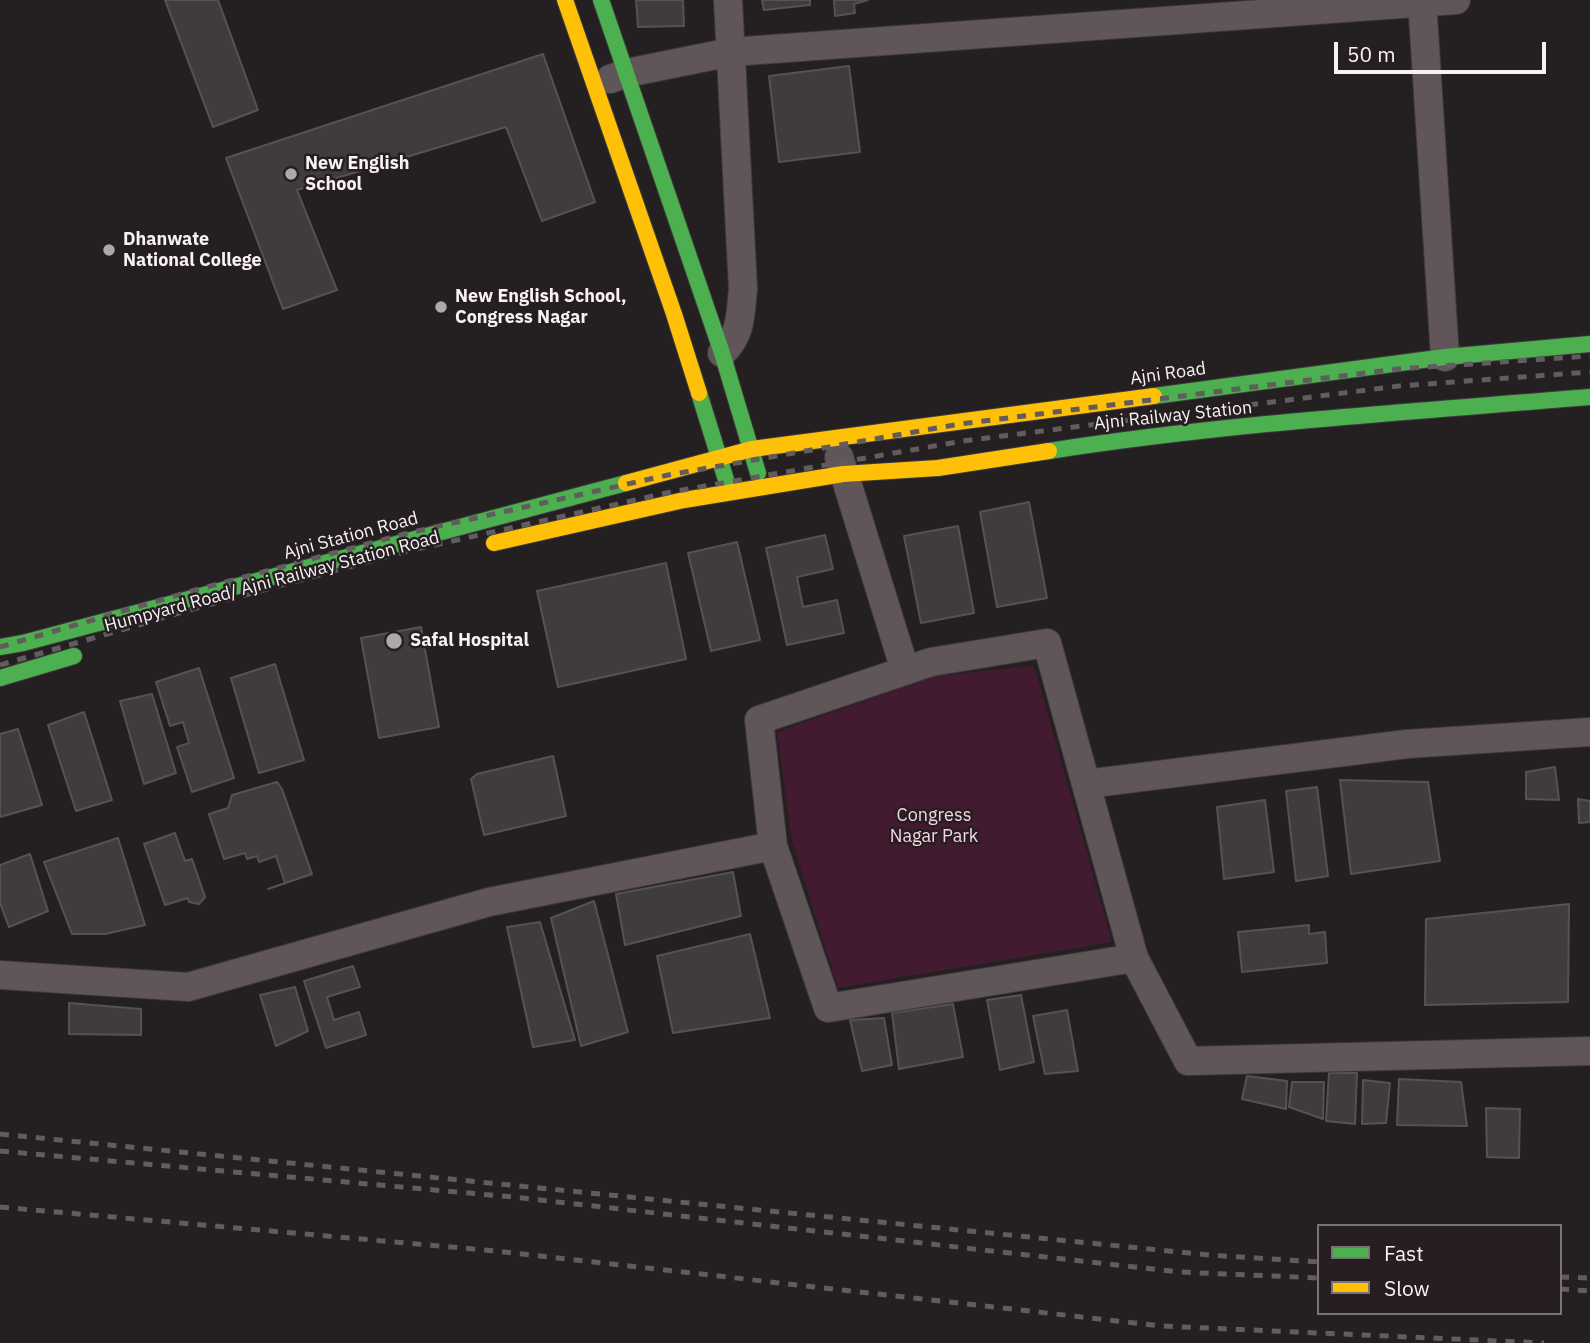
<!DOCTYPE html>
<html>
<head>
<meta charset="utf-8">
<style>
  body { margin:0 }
  #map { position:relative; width:1590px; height:1343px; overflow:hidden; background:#242022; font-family:"IBM Plex Sans",sans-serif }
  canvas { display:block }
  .legend { position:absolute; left:1317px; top:1224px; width:245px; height:91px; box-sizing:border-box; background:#261e21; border:2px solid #7a7376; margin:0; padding:9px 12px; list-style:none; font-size:21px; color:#f8f2f5 }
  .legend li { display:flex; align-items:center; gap:14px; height:35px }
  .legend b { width:35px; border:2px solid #7a7376 }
  .scale { position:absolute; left:1334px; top:42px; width:212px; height:32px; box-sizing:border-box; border:4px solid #f8f2f5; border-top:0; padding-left:9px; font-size:21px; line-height:24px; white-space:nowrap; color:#f8f2f5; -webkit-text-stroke:5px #261e21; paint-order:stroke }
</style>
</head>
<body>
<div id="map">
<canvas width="1590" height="1343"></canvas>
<ul class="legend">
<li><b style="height:9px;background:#4caf50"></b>Fast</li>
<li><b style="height:9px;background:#ffc107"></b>Slow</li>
</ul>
<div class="scale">50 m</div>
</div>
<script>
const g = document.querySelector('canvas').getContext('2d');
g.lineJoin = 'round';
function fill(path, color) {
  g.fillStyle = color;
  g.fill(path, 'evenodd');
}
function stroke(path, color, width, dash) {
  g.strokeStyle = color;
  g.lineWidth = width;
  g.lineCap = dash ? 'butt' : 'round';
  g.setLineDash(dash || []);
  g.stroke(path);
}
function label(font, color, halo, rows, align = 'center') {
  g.font = font + ' "IBM Plex Sans",sans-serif';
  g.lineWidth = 5;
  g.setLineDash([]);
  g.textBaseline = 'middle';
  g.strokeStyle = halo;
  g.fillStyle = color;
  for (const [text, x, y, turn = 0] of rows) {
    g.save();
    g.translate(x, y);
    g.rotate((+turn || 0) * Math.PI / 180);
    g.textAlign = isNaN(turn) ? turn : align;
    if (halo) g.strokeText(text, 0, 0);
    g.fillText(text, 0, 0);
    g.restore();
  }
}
fill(new Path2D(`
  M 1034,666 L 1112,942 L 838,988 L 792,841 L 777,732 L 934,676 Z`), '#421b31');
const building = new Path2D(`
  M 165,0 L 218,0 L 258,110 L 213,127 Z
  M 636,0 L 683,0 L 684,26 L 638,27 Z
  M 762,0 L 810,0 L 810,5 L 764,10 Z
  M 834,0 L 868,0 L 854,4 L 855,13 L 835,16 Z
  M 543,54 L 595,202 L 542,221 L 506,127 L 297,190 L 337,290 L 283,309 L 226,158 Z
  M 849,66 L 860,152 L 779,162 L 769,76 Z
  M 1029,502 L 1047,598 L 997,607 L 980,512 Z
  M 958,526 L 974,613 L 921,623 L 904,536 Z
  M 825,535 L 833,569 L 797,577 L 803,607 L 837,600 L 844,633 L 787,645 L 766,548 Z
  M 737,542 L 760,640 L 711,651 L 688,553 Z
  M 666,563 L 686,659 L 558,687 L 537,591 Z
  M 421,627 L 439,727 L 379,738 L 361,638 Z
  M 275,664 L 304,760 L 259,773 L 231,678 Z
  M 199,668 L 234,778 L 192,792 L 177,747 L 189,743 L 183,722 L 170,726 L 156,682 Z
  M 152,694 L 176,773 L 144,784 L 120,701 Z
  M 84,712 L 112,800 L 76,811 L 48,725 Z
  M 18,729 L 42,805 L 0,817 L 0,734 Z
  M 553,756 L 566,816 L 484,835 L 471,779 L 477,774 Z
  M 1555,767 L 1559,800 L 1526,799 L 1526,772 Z
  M 1340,780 L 1428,782 L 1440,861 L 1351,874 Z
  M 277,782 L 282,789 L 312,874 L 268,889 L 285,883 L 276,856 L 259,862 L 257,856 L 247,859 L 245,853 L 224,859 L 209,814 L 228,808 L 232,795 Z
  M 1317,787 L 1328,876 L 1296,881 L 1286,791 Z
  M 1578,799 L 1590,801 L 1590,822 L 1579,823 Z
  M 1265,800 L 1274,872 L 1224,879 L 1217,807 Z
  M 175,833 L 185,861 L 192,859 L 205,897 L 199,904 L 189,902 L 188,898 L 165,905 L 144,844 Z
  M 118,838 L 145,925 L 105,934 L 72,934 L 44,862 Z
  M 30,854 L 48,911 L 9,927 L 0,903 L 0,865 Z
  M 733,872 L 741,916 L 625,945 L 616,894 Z
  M 594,901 L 628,1032 L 581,1046 L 551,918 Z
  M 1569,904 L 1568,1002 L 1425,1005 L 1426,919 Z
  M 540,922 L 575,1040 L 533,1047 L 507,927 Z
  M 1309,925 L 1309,934 L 1325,932 L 1327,963 L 1242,972 L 1238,932 Z
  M 750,934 L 770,1018 L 673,1033 L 657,956 Z
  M 353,966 L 360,987 L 327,997 L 334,1020 L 359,1012 L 366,1035 L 326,1048 L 304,981 Z
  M 295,987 L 308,1031 L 276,1046 L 260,995 Z
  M 1021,995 L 1034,1062 L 1000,1070 L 987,1000 Z
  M 69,1003 L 141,1009 L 141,1035 L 69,1034 Z
  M 953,1004 L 963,1057 L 899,1069 L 892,1013 Z
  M 1067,1010 L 1078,1071 L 1045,1074 L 1033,1016 Z
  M 884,1018 L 892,1065 L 862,1071 L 850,1020 Z
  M 1329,1073 L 1357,1073 L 1355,1124 L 1326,1121 Z
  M 1247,1076 L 1287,1081 L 1286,1109 L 1242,1099 Z
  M 1399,1079 L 1461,1082 L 1467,1126 L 1397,1125 Z
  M 1363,1080 L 1390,1083 L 1386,1123 L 1362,1124 Z
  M 1292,1082 L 1324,1082 L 1323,1119 L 1289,1107 Z
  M 1486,1108 L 1520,1109 L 1519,1158 L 1487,1157 Z`);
fill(building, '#403c3e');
stroke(building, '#565254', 2);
const street = new Path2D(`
  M 1422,0 L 1445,357
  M 610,79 L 627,73 L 731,52 L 1456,0
  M 722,353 C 742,333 740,316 743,289 L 728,0
  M 839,457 L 905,670
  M 1086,784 L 1407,744 L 1590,732
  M 1134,958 L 828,1008 L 773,846 L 759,720 L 931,662 L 1047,643 L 1134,958 L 1188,1061 L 1590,1051
  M 0,975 L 188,987 L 489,902 L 773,846`);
const fast = new Path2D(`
  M 601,0 L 722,353 L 758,473
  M 699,393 L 727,483
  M 1154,396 L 1445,357 L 1590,344
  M 1049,451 C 1228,423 1410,412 1590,397
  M 0,647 L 23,643 L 626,483
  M 0,678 L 74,656`);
const slow = new Path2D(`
  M 565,0 L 674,314 L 699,393
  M 626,483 L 752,449 L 1154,396
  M 494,543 L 684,500 L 843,474 L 938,468 L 1049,451`);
stroke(street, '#3d3a3b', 30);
stroke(fast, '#3d3a3b', 18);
stroke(slow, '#3d3a3b', 18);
stroke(street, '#60565a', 28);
stroke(fast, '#4caf50', 16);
stroke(slow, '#ffc107', 16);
stroke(new Path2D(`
  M 0,647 L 192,591 L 404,534 L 668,475 L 960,424 L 1397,369 L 1590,356
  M 0,665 L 197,608 L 408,551 L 671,492 L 963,441 L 1399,386 L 1590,372
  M 0,1134 L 1209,1255 L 1319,1262
  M 0,1151 L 513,1197 L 1179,1272 L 1319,1278
  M 0,1207 L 496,1251 L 1162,1326 L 1544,1343
  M 1560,1277 L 1590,1278
  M 1560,1289 L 1590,1291`), '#625c5e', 5, [9, 9]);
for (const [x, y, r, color] of [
  [291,174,7,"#aea8ab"],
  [109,250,7,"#aea8ab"],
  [441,307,7,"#aea8ab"],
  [394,641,9,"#aea8ab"]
]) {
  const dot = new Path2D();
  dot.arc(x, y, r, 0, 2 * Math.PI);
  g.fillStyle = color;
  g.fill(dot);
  stroke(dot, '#261e21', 2.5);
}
label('bold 18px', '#f8f2f5', '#261e21', [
  ["New English",305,164],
  ["School",305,185],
  ["Dhanwate",123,240],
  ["National College",123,261],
  ["New English School,",455,297],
  ["Congress Nagar",455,318],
  ["Safal Hospital",410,641]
], 'left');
label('18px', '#f8f2f5', '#261e21', [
  ["Ajni Road",1168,374,-8],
  ["Ajni Railway Station",1173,416,-6],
  ["Ajni Station Road",351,536,-15],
  ["Humpyard Road/ Ajni Railway Station Road",272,582,-15]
]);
label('18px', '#f9d2e4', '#261e21', [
  ["Congress",934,816],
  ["Nagar Park",934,837]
]);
</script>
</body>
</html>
